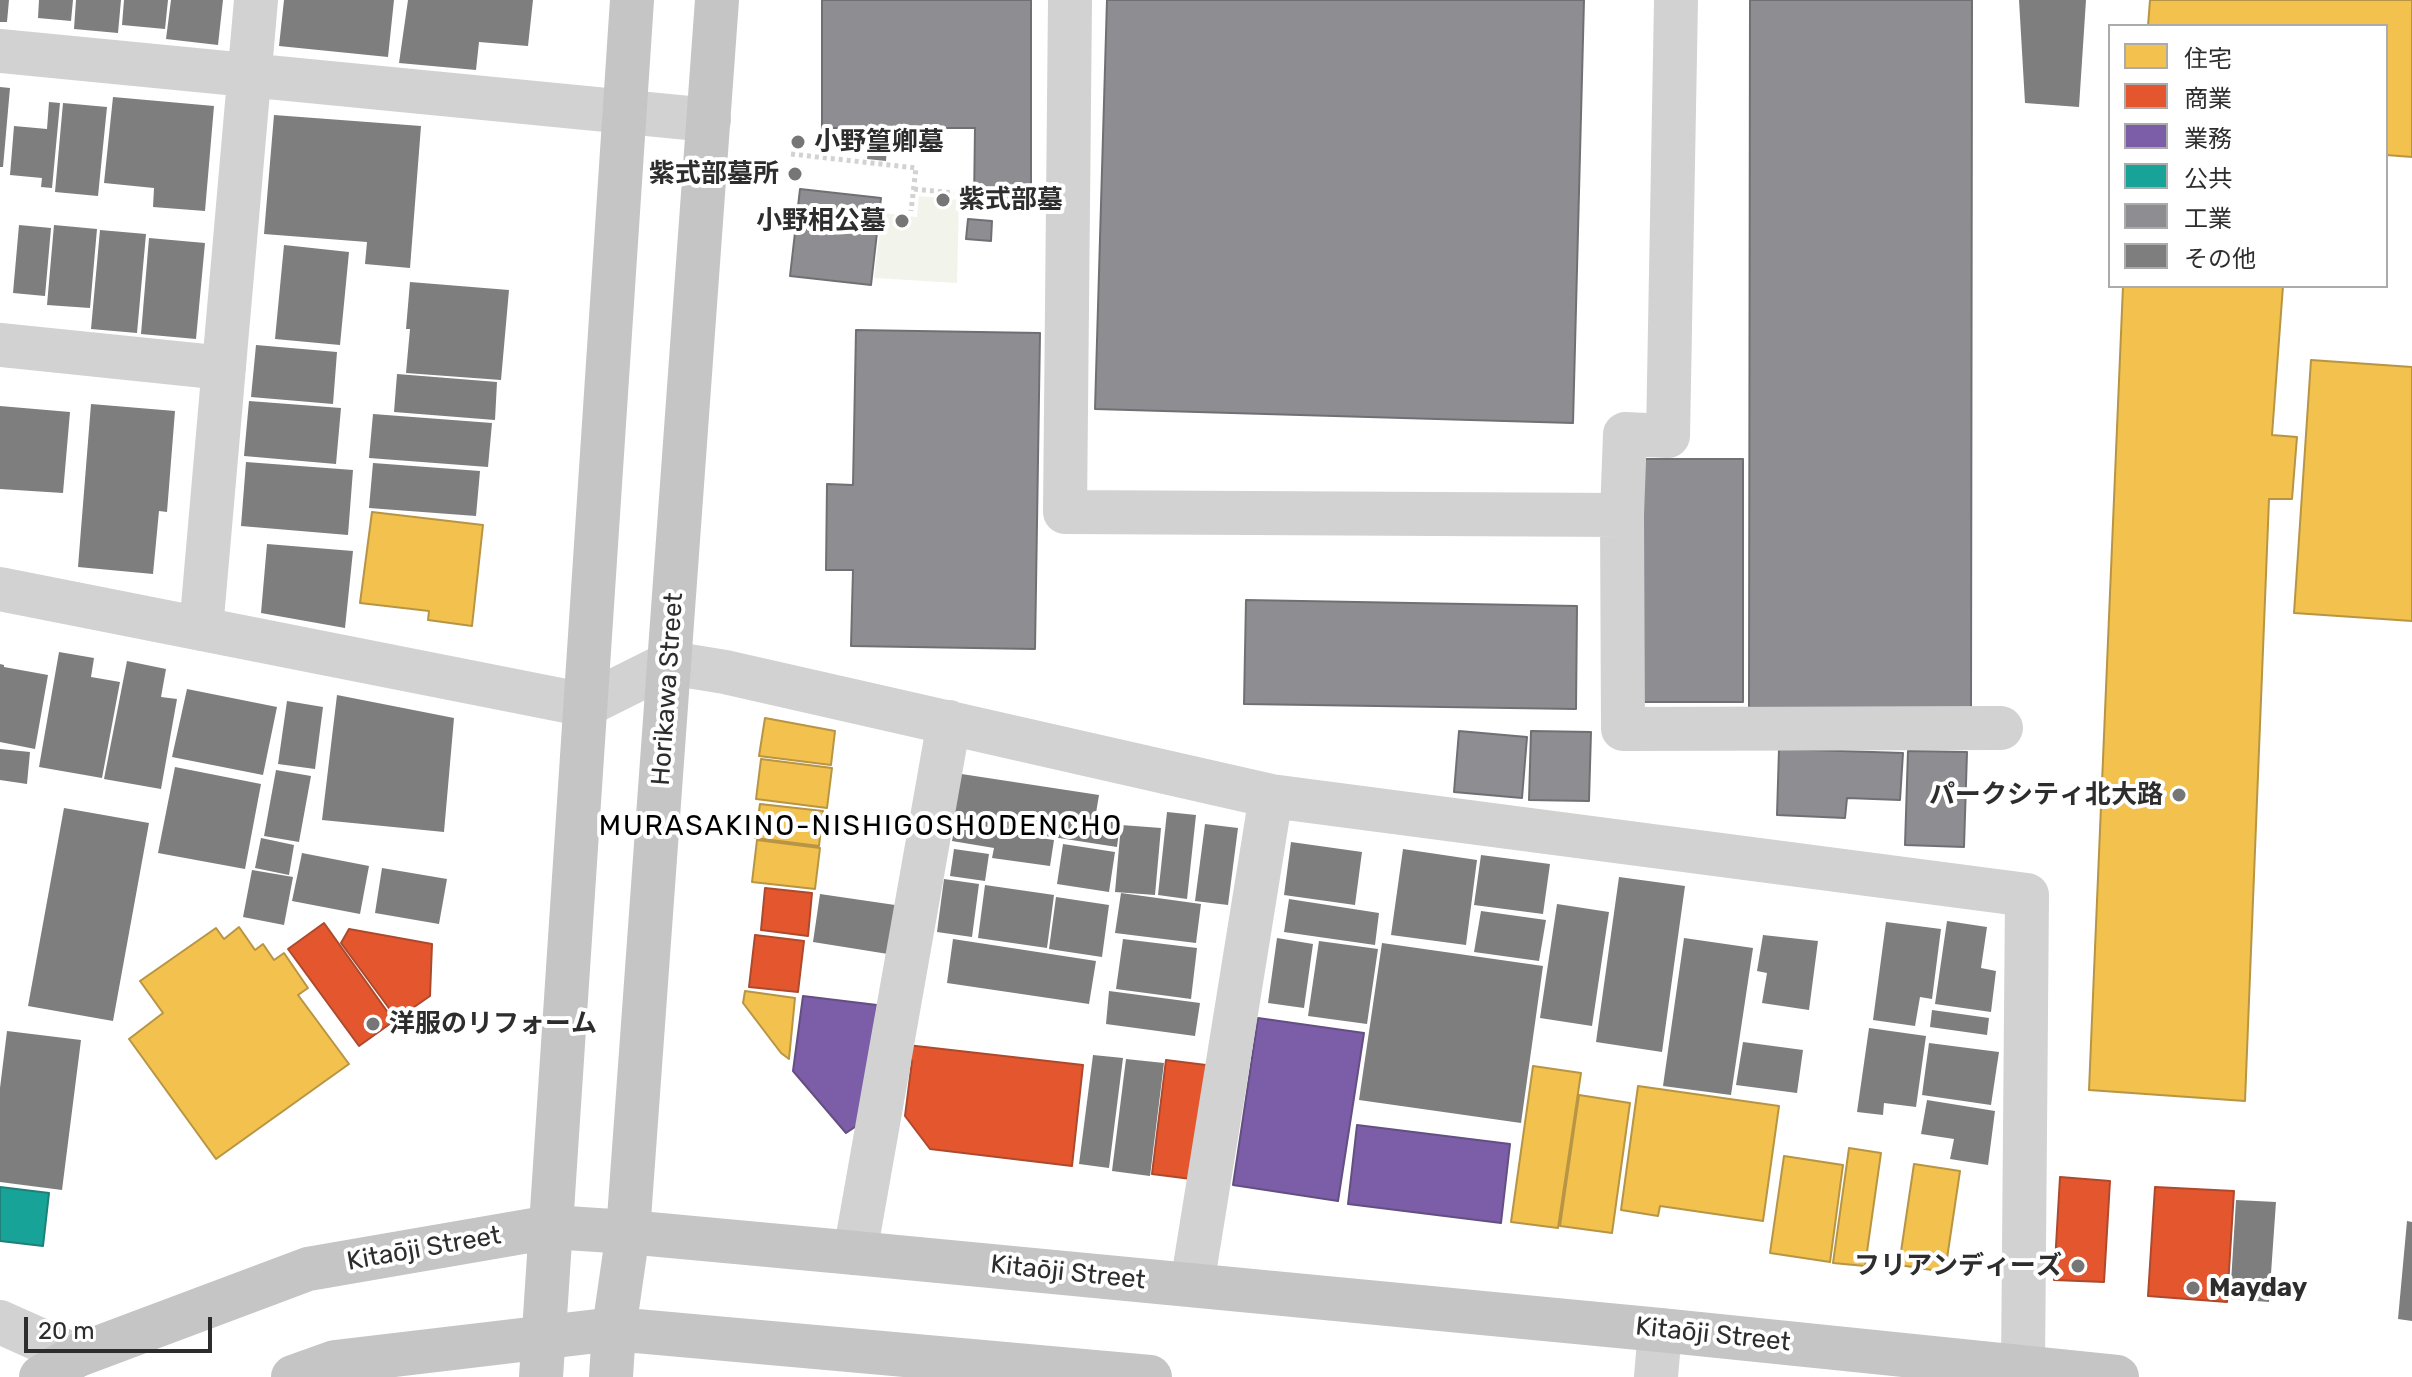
<!DOCTYPE html>
<html>
<head>
<meta charset="utf-8">
<style>
  body { margin:0 }
  #map { position:relative; width:2412px; height:1377px; overflow:hidden; background:#fff; font-family:Rubik,"Noto Sans JP",sans-serif }
  canvas { display:block }
  .legend { position:absolute; left:2108px; top:24px; width:280px; height:264px; box-sizing:border-box; background:#fff; border:2px solid #ababab; margin:0; padding:10px 14px; list-style:none; font-size:24px; color:#2d2d2d }
  .legend li { display:flex; align-items:center; gap:16px; height:40px }
  .legend b { width:40px; border:2px solid #ababab }
  .scale { position:absolute; left:24px; top:1317px; width:188px; height:36px; box-sizing:border-box; border:4px solid #2d2d2d; border-top:0; padding-left:10px; font-size:24px; line-height:28px; white-space:nowrap; color:#2d2d2d; -webkit-text-stroke:6px #fff; paint-order:stroke }
</style>
</head>
<body>
<div id="map">
<canvas width="2412" height="1377"></canvas>
<ul class="legend">
<li><b style="height:22px;background:#f2c14e"></b>住宅</li>
<li><b style="height:22px;background:#e4572e"></b>商業</li>
<li><b style="height:22px;background:#7b5ea7"></b>業務</li>
<li><b style="height:22px;background:#17a398"></b>公共</li>
<li><b style="height:22px;background:#8d8d92"></b>工業</li>
<li><b style="height:22px;background:#7e7e7e"></b>その他</li>
</ul>
<div class="scale">20 m</div>
</div>
<script>
const g = document.querySelector('canvas').getContext('2d');
g.lineJoin = 'round';
function fill(path, color) {
  g.fillStyle = color;
  g.fill(path, 'evenodd');
}
function stroke(path, color, width, dash) {
  g.strokeStyle = color;
  g.lineWidth = width;
  g.lineCap = dash ? 'butt' : 'round';
  g.setLineDash(dash || []);
  g.stroke(path);
}
function label(font, color, halo, rows, align = 'center') {
  g.font = font + ' Rubik,"Noto Sans JP",sans-serif';
  g.lineWidth = 8;
  g.setLineDash([]);
  g.textBaseline = 'middle';
  g.strokeStyle = halo;
  g.fillStyle = color;
  for (const [text, x, y, turn = 0] of rows) {
    g.save();
    g.translate(x, y);
    g.rotate((+turn || 0) * Math.PI / 180);
    g.textAlign = isNaN(turn) ? turn : align;
    if (halo) g.strokeText(text, 0, 0);
    g.fillText(text, 0, 0);
    g.restore();
  }
}
fill(new Path2D(`
  M 919,196 L 959,200 L 957,283 L 874,278 L 882,213 L 917,217 Z`), '#f2f4eb');
const homes = new Path2D(`
  M 2150,0 L 2412,0 L 2412,157 L 2386,155 L 2386,26 L 2148,26 Z
  M 2123,286 L 2283,286 L 2272,435 L 2297,437 L 2292,499 L 2269,499 L 2245,1101 L 2089,1090 Z
  M 2311,360 L 2412,367 L 2412,621 L 2294,613 Z
  M 372,512 L 483,525 L 472,626 L 428,620 L 429,611 L 360,603 Z
  M 765,718 L 835,731 L 831,765 L 759,756 Z
  M 761,759 L 832,768 L 827,808 L 756,799 Z
  M 760,804 L 823,811 L 819,846 L 755,838 Z
  M 757,840 L 820,848 L 815,889 L 752,882 Z
  M 239,927 L 255,950 L 263,944 L 274,960 L 284,953 L 308,988 L 298,995 L 349,1064 L 216,1159 L 129,1039 L 163,1013 L 140,981 L 216,928 L 224,939 Z
  M 745,991 L 795,998 L 789,1059 L 781,1053 L 743,1003 Z
  M 1533,1066 L 1581,1073 L 1558,1228 L 1511,1222 Z
  M 1638,1086 L 1779,1106 L 1763,1221 L 1660,1206 L 1658,1216 L 1621,1210 Z
  M 1579,1095 L 1630,1103 L 1612,1233 L 1560,1226 Z
  M 1849,1148 L 1881,1153 L 1865,1266 L 1833,1263 Z
  M 1784,1156 L 1843,1165 L 1830,1262 L 1770,1253 Z
  M 1914,1164 L 1960,1171 L 1945,1272 L 1899,1265 Z`);
fill(homes, '#f2c14e');
stroke(homes, '#b79544', 2);
const shops = new Path2D(`
  M 765,888 L 812,893 L 808,936 L 761,930 Z
  M 324,923 L 394,1021 L 359,1046 L 288,949 Z
  M 349,929 L 432,944 L 430,996 L 397,1019 L 341,943 Z
  M 755,935 L 804,941 L 798,992 L 749,987 Z
  M 907,1045 L 1083,1065 L 1072,1166 L 930,1149 L 905,1116 L 912,1061 L 906,1051 Z
  M 1166,1060 L 1206,1065 L 1191,1179 L 1152,1174 Z
  M 2060,1177 L 2110,1181 L 2104,1282 L 2054,1280 Z
  M 2155,1187 L 2234,1191 L 2227,1302 L 2148,1296 Z`);
fill(shops, '#e4572e');
stroke(shops, '#ad4a2e', 2);
const offices = new Path2D(`
  M 803,996 L 877,1005 L 861,1123 L 846,1133 L 793,1071 Z
  M 1258,1018 L 1364,1033 L 1338,1201 L 1233,1185 Z
  M 1357,1125 L 1510,1144 L 1501,1223 L 1348,1204 Z`);
fill(offices, '#7b5ea7');
stroke(offices, '#644f82', 2);
const public = new Path2D(`
  M 0,1187 L 49,1193 L 43,1246 L 0,1241 Z`);
fill(public, '#17a398');
stroke(public, '#1e8078', 2);
const industry = new Path2D(`
  M 822,0 L 1031,0 L 1031,201 L 974,202 L 975,128 L 822,128 Z
  M 1107,0 L 1584,0 L 1573,423 L 1095,409 Z
  M 1750,0 L 1972,0 L 1971,708 L 1749,707 Z
  M 800,189 L 881,198 L 871,285 L 790,276 Z
  M 968,219 L 992,221 L 991,241 L 966,239 Z
  M 856,330 L 1040,333 L 1035,649 L 851,646 L 853,570 L 826,570 L 827,484 L 853,485 Z
  M 1642,459 L 1743,459 L 1743,702 L 1642,702 Z
  M 1246,600 L 1577,606 L 1576,709 L 1244,704 Z
  M 1459,731 L 1527,737 L 1522,798 L 1454,792 Z
  M 1531,731 L 1591,732 L 1589,801 L 1529,800 Z
  M 1779,749 L 1903,753 L 1900,800 L 1847,798 L 1845,818 L 1777,815 Z
  M 1908,751 L 1967,752 L 1964,847 L 1905,845 Z`);
fill(industry, '#8d8d92');
stroke(industry, '#707074', 2);
fill(new Path2D(`
  M 0,0 L 9,0 L 7,22 L 0,22 Z
  M 39,0 L 73,0 L 71,21 L 38,18 Z
  M 76,0 L 121,0 L 118,33 L 74,29 Z
  M 124,0 L 168,0 L 165,29 L 122,25 Z
  M 171,0 L 223,0 L 218,45 L 166,39 Z
  M 284,0 L 394,0 L 388,57 L 279,46 Z
  M 408,0 L 533,0 L 528,46 L 479,42 L 476,70 L 399,63 Z
  M 2019,0 L 2086,0 L 2079,107 L 2025,103 Z
  M 0,87 L 10,88 L 3,167 L 0,167 Z
  M 113,97 L 214,106 L 205,211 L 153,207 L 154,188 L 104,183 Z
  M 49,102 L 60,103 L 52,188 L 41,187 L 42,178 L 10,175 L 14,126 L 47,129 Z
  M 63,103 L 107,107 L 98,196 L 55,192 Z
  M 274,115 L 421,126 L 410,268 L 365,264 L 367,242 L 264,234 Z
  M 869,144 L 887,147 L 886,161 L 867,159 Z
  M 19,225 L 51,228 L 45,296 L 13,293 Z
  M 54,225 L 97,229 L 90,308 L 47,305 Z
  M 100,230 L 146,234 L 137,333 L 91,329 Z
  M 149,238 L 205,243 L 196,339 L 141,334 Z
  M 284,245 L 349,252 L 340,345 L 275,339 Z
  M 410,282 L 509,290 L 501,380 L 406,373 L 410,329 L 406,329 Z
  M 256,345 L 337,352 L 333,404 L 251,397 Z
  M 397,374 L 497,382 L 495,420 L 394,412 Z
  M 249,401 L 341,408 L 336,464 L 244,456 Z
  M 91,404 L 175,411 L 167,512 L 159,511 L 153,574 L 78,567 Z
  M 0,406 L 70,412 L 63,493 L 0,489 Z
  M 373,414 L 492,423 L 488,467 L 369,458 Z
  M 246,462 L 353,470 L 348,535 L 241,526 Z
  M 373,463 L 480,471 L 476,516 L 369,508 Z
  M 267,544 L 353,551 L 345,628 L 261,613 Z
  M 59,652 L 94,658 L 91,677 L 120,682 L 102,778 L 39,767 Z
  M 127,661 L 166,669 L 161,697 L 177,699 L 161,789 L 104,779 Z
  M 0,664 L 4,665 L 4,667 L 48,675 L 35,749 L 0,742 Z
  M 187,689 L 277,707 L 263,775 L 172,757 Z
  M 337,695 L 454,718 L 444,832 L 322,820 Z
  M 287,701 L 323,707 L 315,769 L 278,764 Z
  M 0,749 L 30,752 L 27,784 L 0,780 Z
  M 175,767 L 261,784 L 245,869 L 158,853 Z
  M 276,770 L 311,776 L 299,842 L 264,836 Z
  M 955,773 L 1099,795 L 1095,819 L 1120,823 L 1117,847 L 949,821 Z
  M 64,808 L 149,823 L 113,1021 L 28,1006 Z
  M 1167,812 L 1196,815 L 1187,899 L 1158,895 Z
  M 1205,824 L 1238,828 L 1228,905 L 1195,901 Z
  M 1121,825 L 1161,828 L 1155,895 L 1115,892 Z
  M 955,826 L 1054,840 L 1050,866 L 992,858 L 994,848 L 952,841 Z
  M 261,838 L 294,845 L 289,875 L 255,868 Z
  M 1291,842 L 1362,852 L 1355,905 L 1284,895 Z
  M 1063,844 L 1115,852 L 1109,892 L 1057,884 Z
  M 954,849 L 989,854 L 985,881 L 950,876 Z
  M 1403,849 L 1477,860 L 1466,945 L 1391,935 Z
  M 302,853 L 369,866 L 360,914 L 292,901 Z
  M 1481,855 L 1550,864 L 1543,914 L 1474,905 Z
  M 382,868 L 447,879 L 439,924 L 375,913 Z
  M 252,870 L 293,877 L 284,925 L 243,917 Z
  M 1619,877 L 1685,886 L 1662,1052 L 1596,1042 Z
  M 944,879 L 979,884 L 972,937 L 937,932 Z
  M 985,885 L 1054,895 L 1047,948 L 978,938 Z
  M 1121,893 L 1201,904 L 1196,943 L 1115,933 Z
  M 820,894 L 895,905 L 888,954 L 813,942 Z
  M 1056,897 L 1109,905 L 1102,957 L 1049,949 Z
  M 1289,899 L 1379,913 L 1375,945 L 1284,932 Z
  M 1557,904 L 1609,912 L 1592,1026 L 1540,1018 Z
  M 1481,911 L 1546,920 L 1539,961 L 1474,952 Z
  M 1947,921 L 1987,927 L 1981,968 L 1996,971 L 1991,1012 L 1935,1004 Z
  M 1886,922 L 1941,929 L 1932,999 L 1920,997 L 1915,1026 L 1873,1020 Z
  M 1763,935 L 1818,941 L 1809,1010 L 1762,1003 L 1767,973 L 1757,971 Z
  M 1277,938 L 1313,944 L 1304,1008 L 1268,1003 Z
  M 1684,938 L 1753,948 L 1731,1095 L 1663,1086 Z
  M 953,939 L 1096,961 L 1089,1004 L 947,983 Z
  M 1123,939 L 1197,948 L 1191,999 L 1116,989 Z
  M 1319,941 L 1378,949 L 1367,1024 L 1308,1016 Z
  M 1382,943 L 1543,966 L 1521,1123 L 1359,1100 Z
  M 1109,991 L 1200,1003 L 1195,1036 L 1106,1024 Z
  M 1932,1010 L 1989,1018 L 1987,1035 L 1930,1027 Z
  M 1869,1028 L 1926,1036 L 1916,1107 L 1884,1103 L 1883,1115 L 1857,1112 Z
  M 7,1031 L 81,1040 L 62,1190 L 0,1182 L 0,1088 Z
  M 1743,1042 L 1803,1050 L 1797,1093 L 1736,1085 Z
  M 1929,1043 L 1999,1052 L 1991,1105 L 1922,1095 Z
  M 1093,1055 L 1123,1058 L 1109,1168 L 1079,1164 Z
  M 1126,1059 L 1164,1063 L 1150,1176 L 1112,1171 Z
  M 1927,1100 L 1995,1111 L 1988,1165 L 1950,1159 L 1954,1139 L 1921,1134 Z
  M 2236,1200 L 2276,1202 L 2269,1302 L 2230,1299 Z
  M 2407,1221 L 2412,1222 L 2412,1321 L 2398,1319 Z`), '#7e7e7e');
stroke(new Path2D(`
  M 791,154 L 916,168 L 911,211
  M 914,189 L 954,193`), '#d2d2d2', 5, [4, 4]);
stroke(new Path2D(`
  M 1070,0 L 1065,512 L 1622,515 L 1623,729 L 2001,728
  M 0,51 L 709,120
  M 0,345 L 224,368
  M 1622,515 L 1625,434 L 1668,436 L 1676,0
  M 0,589 L 586,705 L 670,663 L 725,672 L 1271,796 L 2027,895 L 2023,1367
  M 201,629 L 256,0
  M 855,1253 L 949,722
  M 1192,1285 L 1271,796
  M 0,1322 L 76,1356
  M 1656,1377 L 1660,1330`), '#d2d2d2', 44);
stroke(new Path2D(`
  M 41,1377 L 76,1356 L 308,1269 L 551,1227 L 628,1232 L 855,1253 L 1660,1330 L 2117,1377
  M 293,1377 L 335,1362 L 614,1329 L 1150,1377
  M 541,1377 L 632,0
  M 611,1377 L 614,1329 L 628,1232 L 717,0`), '#c5c5c5', 44);
for (const [x, y, r, color] of [
  [798,142,8,"#767676"],
  [795,174,8,"#767676"],
  [943,200,8,"#767676"],
  [902,221,8,"#767676"],
  [2179,795,8,"#767676"],
  [373,1024,8,"#767676"],
  [2078,1266,8,"#767676"],
  [2193,1288,8,"#767676"]
]) {
  const dot = new Path2D();
  dot.arc(x, y, r, 0, 2 * Math.PI);
  g.fillStyle = color;
  g.fill(dot);
  stroke(dot, '#fff', 3);
}
label('bold 26px', '#2d2d2d', '#fff', [
  ["小野篁卿墓",814,142],
  ["紫式部墓所",779,174,"right"],
  ["紫式部墓",959,200],
  ["小野相公墓",886,221,"right"],
  ["パークシティ北大路",2163,795,"right"],
  ["洋服のリフォーム",389,1024],
  ["フリアンディーズ",2062,1266,"right"],
  ["Mayday",2209,1288]
], 'left');
label('26px', '#2d2d2d', '#fff', [
  ["Horikawa Street",668,689,-86],
  ["Kitaōji Street",424,1249,-10],
  ["Kitaōji Street",1068,1273,6],
  ["Kitaōji Street",1713,1335,6]
]);
g.letterSpacing = '2px';
label('28px', '#000', '#fff', [
  ["MURASAKINO-NISHIGOSHODENCHO",861,827]
]);
g.letterSpacing = '0px';
</script>
</body>
</html>
